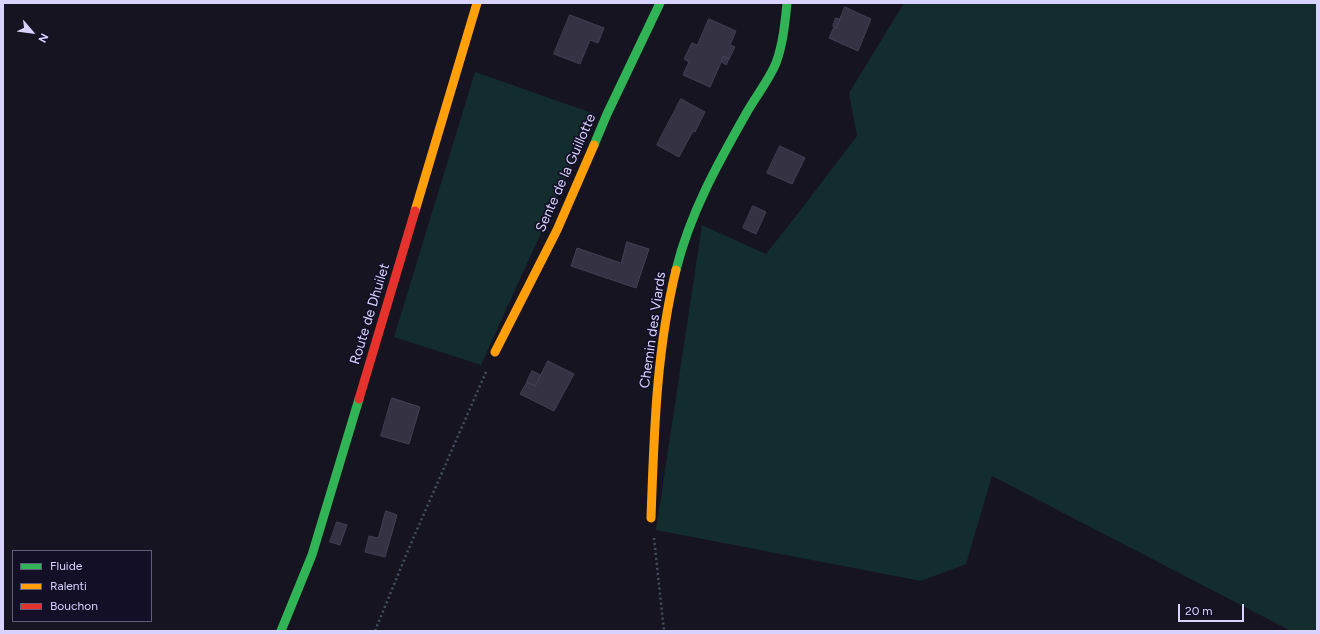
<!DOCTYPE html>
<html>
<head>
<meta charset="utf-8">
<style>
  body { margin:0 }
  #map { position:relative; width:1320px; height:634px; overflow:hidden; background:#161421; font-family:Figtree,sans-serif }
  canvas { display:block }
  .frame { position:absolute; inset:0; border:4px solid #d9d4ff; pointer-events:none }
  .legend { position:absolute; left:12px; top:550px; width:140px; height:72px; box-sizing:border-box; background:#130f26; border:1px solid #625e7d; margin:0; padding:5px 7px; list-style:none; font-size:12px; color:#d9d4ff }
  .legend li { display:flex; align-items:center; gap:8px; height:20px }
  .legend b { width:20px; border:1px solid #625e7d }
  .north { position:absolute; left:12px; top:12px; width:40px; height:40px; -webkit-text-stroke:3px #130f26; paint-order:stroke; rotate:118deg; font-size:11px; font-weight:700; line-height:16px; text-align:center; color:#d9d4ff }
  .north::after { content:''; display:block; margin:auto; width:14px; height:18px; background:#d9d4ff; clip-path:polygon(50% 0,100% 100%,50% 72%,0 100%) }
  .scale { position:absolute; left:1178px; top:604px; width:66px; height:18px; box-sizing:border-box; border:2px solid #d9d4ff; border-top:0; padding-left:5px; font-size:12px; line-height:14px; white-space:nowrap; color:#d9d4ff; -webkit-text-stroke:3px #130f26; paint-order:stroke }
</style>
</head>
<body>
<div id="map">
<canvas width="1320" height="634"></canvas>
<div class="frame"></div>
<ul class="legend">
<li><b style="height:5px;background:#30b455"></b>Fluide</li>
<li><b style="height:5px;background:#ff9f0a"></b>Ralenti</li>
<li><b style="height:5px;background:#e5322d"></b>Bouchon</li>
</ul>
<div class="north">N</div>
<div class="scale">20 m</div>
</div>
<script>
const g = document.querySelector('canvas').getContext('2d');
g.lineJoin = 'round';
function fill(path, color) {
  g.fillStyle = color;
  g.fill(path, 'evenodd');
}
function stroke(path, color, width, dash) {
  g.strokeStyle = color;
  g.lineWidth = width;
  g.lineCap = dash ? 'butt' : 'round';
  g.setLineDash(dash || []);
  g.stroke(path);
}
function label(font, color, halo, rows, align = 'center') {
  g.font = font + ' Figtree,sans-serif';
  g.lineWidth = 3.5;
  g.setLineDash([]);
  g.textBaseline = 'middle';
  g.strokeStyle = halo;
  g.fillStyle = color;
  for (const [text, x, y, turn = 0] of rows) {
    g.save();
    g.translate(x, y);
    g.rotate((+turn || 0) * Math.PI / 180);
    g.textAlign = isNaN(turn) ? turn : align;
    if (halo) g.strokeText(text, 0, 0);
    g.fillText(text, 0, 0);
    g.restore();
  }
}
fill(new Path2D(`
  M 904,3 L 1317,3 L 1317,631 L 1291,631 L 992,476 L 966,564 L 921,581 L 656,530 L 702,225 L 766,254 L 803,207 L 857,136 L 849,93 Z
  M 475,72 L 595,114 L 481,365 L 394,337 Z`), '#132c2d');
const building = new Path2D(`
  M 845,7 L 871,19 L 858,51 L 829,38 L 834,27 L 836,28 Z
  M 570,15 L 604,28 L 598,43 L 590,40 L 580,64 L 554,54 Z
  M 836,18 L 840,19 L 836,28 L 833,26 Z
  M 709,19 L 736,31 L 730,45 L 735,47 L 729,59 L 724,56 L 710,87 L 683,75 L 689,62 L 684,59 L 692,43 L 697,45 Z
  M 724,56 L 729,59 L 726,65 L 722,62 Z
  M 681,99 L 705,112 L 695,132 L 693,131 L 679,157 L 657,145 Z
  M 780,146 L 805,158 L 792,184 L 767,173 Z
  M 753,206 L 766,212 L 756,234 L 743,228 Z
  M 627,242 L 649,249 L 636,288 L 571,266 L 577,248 L 621,263 Z
  M 548,361 L 574,374 L 554,411 L 520,394 L 527,382 L 535,386 Z
  M 532,371 L 541,375 L 535,386 L 527,382 Z
  M 392,398 L 420,407 L 409,444 L 381,436 Z
  M 386,511 L 397,515 L 385,557 L 365,552 L 369,536 L 378,538 Z
  M 337,522 L 347,525 L 340,545 L 330,542 Z`);
fill(building, '#343243');
stroke(building, '#433f54', 1);
stroke(new Path2D(`
  M 654,538 L 664,631
  M 375,631 L 409,548 L 486,372`), '#44505f', 2.5, [2, 3]);
stroke(new Path2D(`
  M 594,145 L 607,114 L 660,3
  M 676,270 C 690,213 718,163 747,112 C 756,96 769,80 776,63 C 783,44 785,23 787,3
  M 281,631 L 312,555 L 359,399`), '#30b455', 9);
stroke(new Path2D(`
  M 415,211 L 477,3
  M 495,352 L 557,230 L 594,145
  M 651,518 C 654,435 656,351 676,270`), '#ff9f0a', 9);
stroke(new Path2D(`
  M 359,399 L 415,211`), '#e5322d', 9);
label('14px', '#d9d4ff', '#130f26', [
  ["Sente de la Guillotte",566,173,-66],
  ["Route de Dhuilet",370,314,-73],
  ["Chemin des Viards",653,330,-82]
]);
</script>
</body>
</html>
